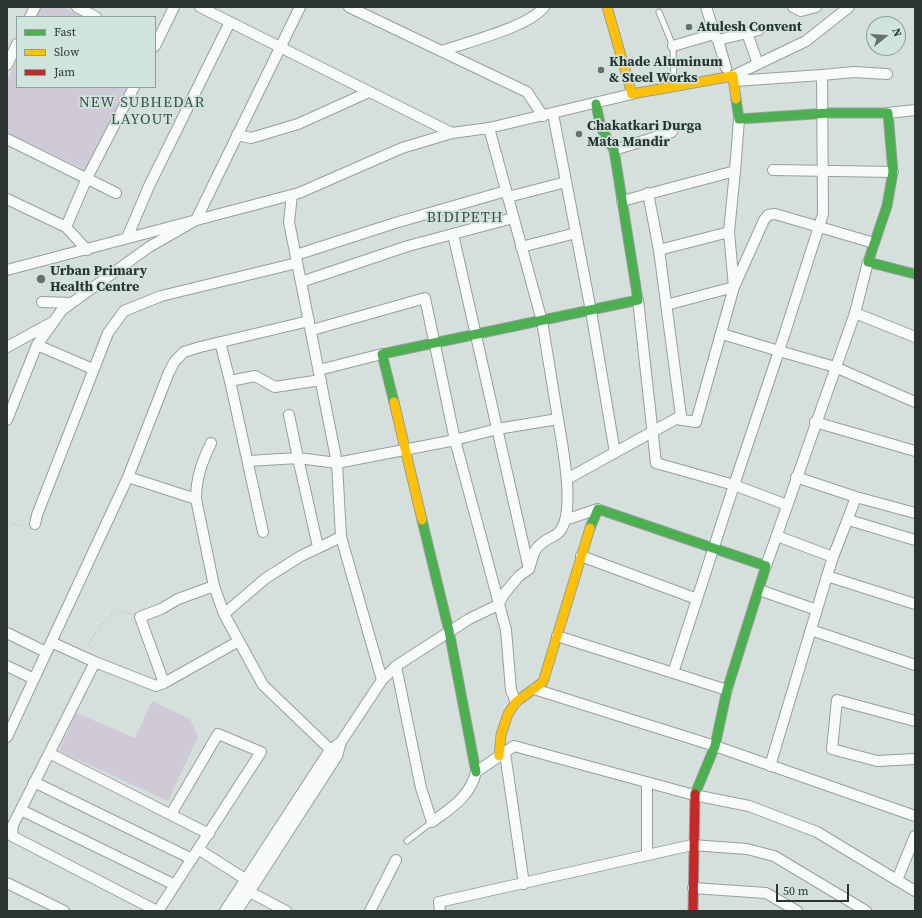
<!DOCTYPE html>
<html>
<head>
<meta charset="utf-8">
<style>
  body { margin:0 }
  #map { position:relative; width:922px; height:918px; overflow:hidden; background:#d5e0dc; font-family:"Source Serif 4",serif }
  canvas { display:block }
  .frame { position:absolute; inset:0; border:8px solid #2c3432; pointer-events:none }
  .legend { position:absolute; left:16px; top:16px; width:140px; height:72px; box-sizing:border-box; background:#d0e4de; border:1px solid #8e9e99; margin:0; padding:5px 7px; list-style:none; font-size:12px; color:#2c3432 }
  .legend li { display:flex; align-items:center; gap:8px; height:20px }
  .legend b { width:20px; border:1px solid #8e9e99 }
  .north { position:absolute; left:866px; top:16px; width:40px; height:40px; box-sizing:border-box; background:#d0e4de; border:1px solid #8e9e99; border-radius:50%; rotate:72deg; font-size:11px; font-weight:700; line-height:16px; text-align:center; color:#2c3432 }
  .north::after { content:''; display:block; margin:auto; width:14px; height:18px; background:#67706e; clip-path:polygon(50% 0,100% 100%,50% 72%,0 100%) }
  .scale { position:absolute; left:776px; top:884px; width:73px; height:18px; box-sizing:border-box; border:2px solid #2c3432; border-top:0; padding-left:5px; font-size:12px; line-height:14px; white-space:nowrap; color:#2c3432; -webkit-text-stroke:3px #d0e4de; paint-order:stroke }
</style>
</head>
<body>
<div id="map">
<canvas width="922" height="918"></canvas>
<div class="frame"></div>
<ul class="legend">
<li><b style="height:5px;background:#4caf50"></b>Fast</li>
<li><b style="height:5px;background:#ffc107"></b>Slow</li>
<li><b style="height:5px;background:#c62828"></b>Jam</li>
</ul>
<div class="north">N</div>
<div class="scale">50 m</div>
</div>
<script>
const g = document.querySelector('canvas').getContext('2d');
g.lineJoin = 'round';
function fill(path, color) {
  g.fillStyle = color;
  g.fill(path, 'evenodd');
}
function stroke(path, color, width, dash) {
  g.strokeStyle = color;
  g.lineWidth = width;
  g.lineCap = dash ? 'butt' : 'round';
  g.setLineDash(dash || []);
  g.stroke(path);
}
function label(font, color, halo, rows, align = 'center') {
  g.font = font + ' "Source Serif 4",serif';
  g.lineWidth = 3.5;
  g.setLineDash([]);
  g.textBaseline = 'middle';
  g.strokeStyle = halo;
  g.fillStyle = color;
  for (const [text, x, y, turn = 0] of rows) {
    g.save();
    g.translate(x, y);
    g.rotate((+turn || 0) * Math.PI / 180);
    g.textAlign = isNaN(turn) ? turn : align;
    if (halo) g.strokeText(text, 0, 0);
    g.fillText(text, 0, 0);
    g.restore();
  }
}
fill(new Path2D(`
  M 41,7 L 62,7 L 83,17 L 36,17 Z
  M 17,59 L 17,87 L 128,87 L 86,170 L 7,132 L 7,81 Z
  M 152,701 L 190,719 L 198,737 L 168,801 L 59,751 L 76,713 L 135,738 Z`), '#d0c9d8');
const lane = new Path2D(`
  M 659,12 L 673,46 L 674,86
  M 407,841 L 432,822`);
const street = new Path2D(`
  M 77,7 L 96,17
  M 200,7 L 452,133 L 489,128 L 632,94
  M 349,7 L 527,92 L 543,116
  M 706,7 L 716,38 L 718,40 L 747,33 L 758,64
  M 793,7 L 801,11 L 816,7
  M 30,17 L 35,7
  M 747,33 L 759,30
  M 718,40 L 726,68
  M 155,46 L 174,7
  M 673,46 L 714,34
  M 442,51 C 467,42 529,27 544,7
  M 7,65 L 17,44
  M 822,75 L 854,72 L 887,74
  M 733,76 L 806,41 L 849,7
  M 734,81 L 822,75 L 823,214 L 779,351 L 835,367 L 915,402
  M 888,113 L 915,110
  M 553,114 L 591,311 L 615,453
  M 489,128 L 542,321 L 558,419
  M 237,135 L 251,138 L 298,124 L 369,92
  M 7,139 L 116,193
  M 614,150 L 672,132
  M 773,170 L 893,172
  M 648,193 L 659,250 L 729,232 L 735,171
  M 508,197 L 566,182
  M 7,199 L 66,227
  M 622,201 L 735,171 L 739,119
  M 453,234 L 528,565
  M 127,238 L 149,186 L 230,22
  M 521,247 L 576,233
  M 87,250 L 66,227 L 87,178 L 134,87
  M 296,255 L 395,223 L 506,191
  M 7,270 L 299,193 L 402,148 L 452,133
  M 301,282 L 408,246 L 513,218
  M 638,300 L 656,463 L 734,485 L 779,351 L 722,334
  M 42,302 L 71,303
  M 666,305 L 734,287 L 764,220 L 768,215 L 775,214 L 874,243
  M 855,313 L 915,337
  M 312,330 L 425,298 L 455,440 L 506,630 L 511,690 L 516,702
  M 220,342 L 230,381
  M 37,345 L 93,369
  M 7,347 L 51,323
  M 319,370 L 382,354
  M 676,419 L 696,422 L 734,287 L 729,232
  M 7,420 L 37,345 L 62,310 L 149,247 L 196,220 L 300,7
  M 815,422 L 915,451
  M 248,461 L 298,458 L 289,415
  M 128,477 L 196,499 L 214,586 L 224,614 L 266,578 L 301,556 L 341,537
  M 796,477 L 856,497 L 915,513
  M 567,479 L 681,416 L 659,250
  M 196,499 C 196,478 202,462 211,443
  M 565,520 L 598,509
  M 847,521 L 856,497
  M 35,524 L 37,515 L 108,333 L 124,311 L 161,296 L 297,263
  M 263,532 L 230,381 L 255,376 L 275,387 L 321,380
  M 777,536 L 833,557 L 827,576
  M 318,547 L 298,458 L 337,463 L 455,440 L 497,429 L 558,419 C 562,444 576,511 560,531 C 557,535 552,537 548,539 C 532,549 534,554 529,569 L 519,576 L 504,594 L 498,605 L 469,619 L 396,666
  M 581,556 L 697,599
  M 833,557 L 847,521 L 852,521 L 915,540
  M 766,566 L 855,313 L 868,262
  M 759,590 L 817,610
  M 224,614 L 263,685 L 335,754
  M 811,630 L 915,665
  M 7,633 L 46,652
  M 557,636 L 727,690
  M 51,642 L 95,662 L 13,825 L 12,836 L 157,911
  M 95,662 L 156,686 L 164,683 L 140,617 L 161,609 L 178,599 L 214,586
  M 7,666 L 34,679
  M 673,673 L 734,485 L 787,505
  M 382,680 L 396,666 L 421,788 L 432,822 C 451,808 470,797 476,772 L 514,746 L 694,795 L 749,806 L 817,832 L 915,891
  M 164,683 L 239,641
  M 534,689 L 715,746 L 915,816
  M 915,721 L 837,700 L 832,749 L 877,761 L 915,759
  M 7,737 L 128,477 L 169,372 L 175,361 L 184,352 L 200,347 L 309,321
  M 49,753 L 209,834
  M 505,753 L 524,884
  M 770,766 L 827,576 L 915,604
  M 34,782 L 192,859
  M 21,810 L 175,885
  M 198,849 L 245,879
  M 647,855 L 647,782
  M 897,880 L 915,836
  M 7,883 L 64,911
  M 693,888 L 766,893 L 797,911
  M 244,889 L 286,911
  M 158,911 L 261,752 L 218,734 L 171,814
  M 225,911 L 330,750 L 341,742
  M 237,911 L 337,756 L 341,742 L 382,680 L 341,537 L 337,463 L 289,222 L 292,195
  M 370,911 L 396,860
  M 440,911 L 439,902 L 692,845 L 747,849 L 774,856 L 866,911`);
const fast = new Path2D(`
  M 736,99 L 739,119 L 829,113 L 888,113 L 893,172 L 887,206 L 868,262 L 915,274
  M 394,402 L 382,354 L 638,300 L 614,150 L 601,128 L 596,104
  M 422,520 L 449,631 L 476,772
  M 590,528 L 598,509 L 766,566 L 727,690 L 715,746 L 695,794`);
const slow = new Path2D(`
  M 607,7 L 632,94 L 733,76 L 736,99
  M 394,402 L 422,520
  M 499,756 L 501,735 L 508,714 L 516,702 L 543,682 L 590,528`);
const jam = new Path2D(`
  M 693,911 L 695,794`);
stroke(lane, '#979f9c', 7);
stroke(street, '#979f9c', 12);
stroke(fast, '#979f9c', 11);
stroke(slow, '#979f9c', 11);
stroke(jam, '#979f9c', 11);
stroke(new Path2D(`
  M 7,522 L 25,526
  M 87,647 C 93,636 107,616 118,610 L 131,614`), '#bbc0be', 1.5, [1, 3]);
stroke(lane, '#f9fafa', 5);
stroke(street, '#f9fafa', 10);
stroke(fast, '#4caf50', 9);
stroke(slow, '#ffc107', 9);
stroke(jam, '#c62828', 9);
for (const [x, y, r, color] of [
  [689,27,4,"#67706e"],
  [601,70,4,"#67706e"],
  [579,134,4,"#67706e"],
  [41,279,5,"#67706e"]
]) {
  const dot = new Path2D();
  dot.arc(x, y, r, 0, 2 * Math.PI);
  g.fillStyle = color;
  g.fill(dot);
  stroke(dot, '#d0e4de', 1.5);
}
label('bold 14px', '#2c3432', '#d0e4de', [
  ["Atulesh Convent",697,27],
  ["Khade Aluminum",609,62],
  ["& Steel Works",609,78],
  ["Chakatkari Durga",587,126],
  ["Mata Mandir",587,142],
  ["Urban Primary",50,271],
  ["Health Centre",50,287]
], 'left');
g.letterSpacing = '1px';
label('15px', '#3e504b', '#d0e4de', [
  ["NEW SUBHEDAR",142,103],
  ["LAYOUT",142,120],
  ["BIDIPETH",465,218]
]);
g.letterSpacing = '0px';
</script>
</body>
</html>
